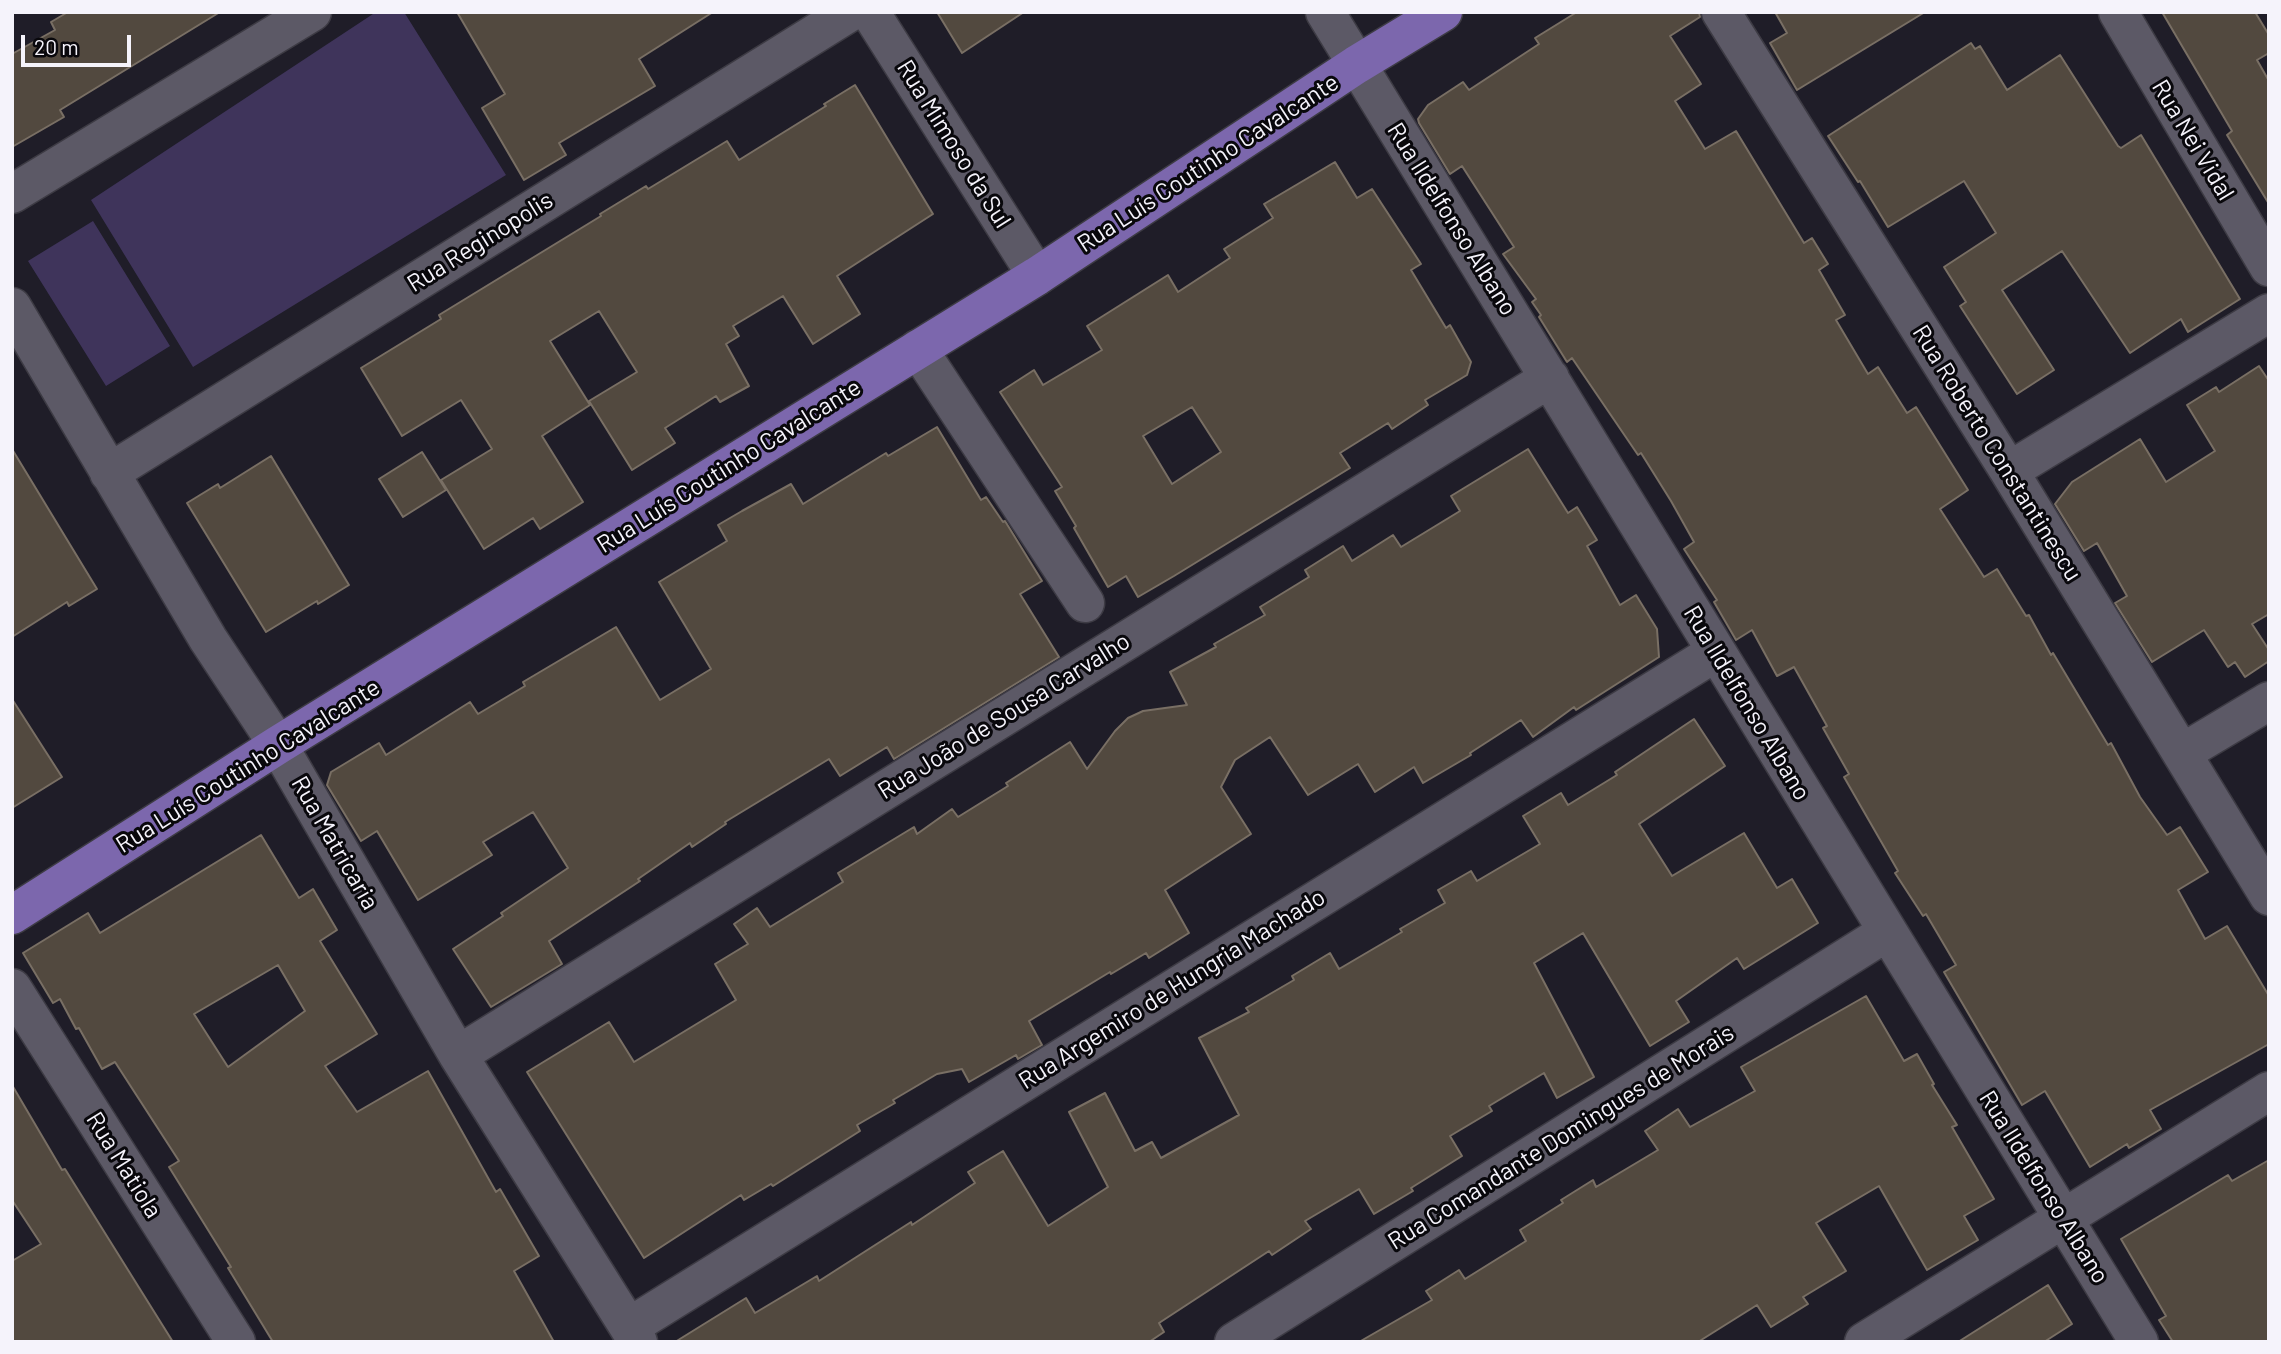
<!DOCTYPE html>
<html>
<head>
<meta charset="utf-8">
<style>
  body { margin:0 }
  #map { position:relative; width:2281px; height:1354px; overflow:hidden; background:#1f1d28; font-family:Barlow,sans-serif }
  canvas { display:block }
  .frame { position:absolute; inset:0; border:14px solid #f5f3fb; pointer-events:none }
  .scale { position:absolute; left:21px; top:35px; width:110px; height:32px; box-sizing:border-box; border:4px solid #f5f3fb; border-top:0; padding-left:9px; font-size:21px; line-height:24px; white-space:nowrap; color:#f5f3fb; -webkit-text-stroke:5px #09080c; paint-order:stroke }
</style>
</head>
<body>
<div id="map">
<canvas width="2281" height="1354"></canvas>
<div class="frame"></div>
<div class="scale">20 m</div>
</div>
<script>
const g = document.querySelector('canvas').getContext('2d');
g.lineJoin = 'round';
function fill(path, color) {
  g.fillStyle = color;
  g.fill(path, 'evenodd');
}
function stroke(path, color, width, dash) {
  g.strokeStyle = color;
  g.lineWidth = width;
  g.lineCap = dash ? 'butt' : 'round';
  g.setLineDash(dash || []);
  g.stroke(path);
}
function label(font, color, halo, rows, align = 'center') {
  g.font = font + ' Barlow,sans-serif';
  g.lineWidth = 6;
  g.setLineDash([]);
  g.textBaseline = 'middle';
  g.strokeStyle = halo;
  g.fillStyle = color;
  for (const [text, x, y, turn = 0] of rows) {
    g.save();
    g.translate(x, y);
    g.rotate((+turn || 0) * Math.PI / 180);
    g.textAlign = isNaN(turn) ? turn : align;
    if (halo) g.strokeText(text, 0, 0);
    g.fillText(text, 0, 0);
    g.restore();
  }
}
fill(new Path2D(`
  M 376,12 L 404,12 L 506,175 L 193,367 L 91,200 Z
  M 93,221 L 170,346 L 106,386 L 28,261 Z`), '#3f345b');
const building = new Path2D(`
  M 68,12 L 220,12 L 60,110 L 64,117 L 12,147 L 12,54 L 55,30 L 51,22 Z
  M 457,12 L 713,12 L 639,59 L 655,86 L 559,143 L 566,155 L 524,180 L 482,108 L 505,94 Z
  M 937,12 L 1024,12 L 962,53 Z
  M 1577,12 L 1699,12 L 1700,17 L 1670,36 L 1701,84 L 1675,101 L 1705,149 L 1736,131 L 1804,243 L 1812,238 L 1828,264 L 1819,270 L 1845,315 L 1836,320 L 1868,374 L 1878,367 L 1907,413 L 1916,407 L 1968,490 L 1940,509 L 1984,577 L 1997,569 L 2026,616 L 2029,615 L 2051,655 L 2053,653 L 2108,745 L 2111,743 L 2140,797 L 2167,835 L 2180,827 L 2208,872 L 2178,890 L 2205,939 L 2227,926 L 2269,996 L 2269,1044 L 2150,1110 L 2161,1129 L 2129,1148 L 2127,1144 L 2090,1167 L 2045,1091 L 2022,1105 L 1944,972 L 1956,965 L 1926,914 L 1923,916 L 1895,873 L 1898,871 L 1844,777 L 1849,774 L 1823,728 L 1827,726 L 1794,667 L 1777,676 L 1752,630 L 1736,640 L 1714,602 L 1717,600 L 1684,549 L 1694,542 L 1671,501 L 1641,453 L 1638,455 L 1572,358 L 1567,362 L 1539,317 L 1541,315 L 1532,302 L 1536,299 L 1503,254 L 1514,247 L 1462,166 L 1450,174 L 1419,123 L 1418,119 L 1428,105 L 1463,82 L 1469,90 L 1539,44 L 1535,38 Z
  M 1775,12 L 1925,12 L 1797,90 L 1770,43 L 1787,33 Z
  M 2162,12 L 2255,12 L 2269,35 L 2269,53 L 2257,60 L 2269,81 L 2269,204 L 2227,135 L 2232,131 Z
  M 1971,43 L 1975,49 L 1980,46 L 2007,90 L 2060,55 L 2118,146 L 2121,148 L 2141,135 L 2240,299 L 2188,332 L 2181,319 L 2130,353 L 2062,251 L 2002,290 L 2054,370 L 2017,394 L 1960,306 L 1966,302 L 1944,267 L 1996,233 L 1964,181 L 1888,227 L 1860,181 L 1858,182 L 1828,136 Z
  M 855,85 L 933,214 L 837,276 L 860,314 L 813,344 L 783,296 L 733,326 L 739,336 L 726,344 L 749,386 L 720,402 L 716,396 L 665,428 L 675,443 L 632,470 L 589,401 L 637,372 L 599,311 L 550,341 L 590,405 L 542,436 L 583,502 L 540,529 L 533,518 L 484,549 L 441,480 L 492,449 L 461,400 L 402,436 L 361,368 L 441,319 L 439,315 L 601,216 L 600,214 L 646,186 L 648,189 L 727,141 L 739,160 L 826,106 L 824,104 Z
  M 1335,162 L 1357,198 L 1372,189 L 1421,264 L 1411,270 L 1446,328 L 1450,325 L 1471,362 L 1467,375 L 1425,400 L 1428,405 L 1392,429 L 1388,423 L 1340,453 L 1350,468 L 1174,576 L 1138,597 L 1126,576 L 1108,587 L 1074,528 L 1076,526 L 1055,491 L 1062,487 L 1000,392 L 1034,370 L 1043,385 L 1102,350 L 1087,326 L 1168,275 L 1178,292 L 1230,258 L 1224,249 L 1273,218 L 1264,204 ZM 1192,407 L 1221,452 L 1172,484 L 1143,436 Z
  M 2259,366 L 2269,381 L 2269,614 L 2252,624 L 2269,650 L 2269,661 L 2245,677 L 2235,662 L 2228,667 L 2204,630 L 2152,662 L 2115,603 L 2127,596 L 2097,543 L 2084,551 L 2055,504 L 2072,482 L 2140,439 L 2166,482 L 2215,451 L 2187,405 L 2216,387 L 2219,392 Z
  M 937,427 L 981,500 L 986,497 L 1003,522 L 1005,521 L 1042,581 L 1020,594 L 1059,657 L 894,759 L 887,747 L 840,776 L 829,759 L 725,822 L 726,824 L 692,847 L 690,843 L 638,879 L 640,881 L 549,941 L 562,964 L 491,1007 L 453,949 L 503,916 L 501,913 L 568,868 L 533,812 L 483,842 L 492,855 L 418,900 L 377,831 L 361,841 L 327,785 L 331,772 L 379,743 L 386,755 L 470,702 L 478,714 L 525,686 L 523,682 L 616,627 L 660,700 L 711,669 L 659,582 L 727,541 L 718,525 L 742,511 L 791,484 L 803,504 L 886,453 L 888,456 Z
  M 12,449 L 97,589 L 69,606 L 67,602 L 12,637 Z
  M 1528,449 L 1568,513 L 1577,507 L 1597,540 L 1587,546 L 1620,605 L 1636,595 L 1657,629 L 1659,657 L 1576,710 L 1574,707 L 1533,737 L 1521,720 L 1470,753 L 1471,755 L 1423,783 L 1414,767 L 1375,792 L 1358,764 L 1308,795 L 1270,737 L 1235,760 L 1221,787 L 1251,834 L 1165,890 L 1189,933 L 1149,958 L 1146,953 L 1111,974 L 1110,972 L 1029,1021 L 1042,1045 L 1035,1049 L 1018,1059 L 1016,1055 L 969,1082 L 962,1069 L 937,1074 L 893,1100 L 895,1103 L 857,1125 L 860,1131 L 773,1186 L 771,1184 L 744,1200 L 741,1195 L 644,1258 L 527,1072 L 609,1022 L 634,1062 L 736,1000 L 715,964 L 748,944 L 734,924 L 757,908 L 770,927 L 843,882 L 838,873 L 914,827 L 917,834 L 952,809 L 958,817 L 1008,786 L 1006,783 L 1070,742 L 1087,769 L 1115,731 L 1128,718 L 1143,711 L 1187,705 L 1170,672 L 1216,647 L 1214,644 L 1265,615 L 1260,607 L 1309,577 L 1305,570 L 1343,546 L 1352,561 L 1393,535 L 1401,547 L 1460,511 L 1451,496 Z
  M 422,452 L 446,490 L 403,517 L 379,479 Z
  M 271,456 L 349,585 L 318,604 L 317,601 L 266,632 L 187,503 L 218,484 L 220,488 Z
  M 12,699 L 62,777 L 12,808 Z
  M 1694,719 L 1725,766 L 1639,824 L 1672,876 L 1744,833 L 1777,888 L 1792,879 L 1818,923 L 1744,969 L 1737,958 L 1676,1001 L 1689,1022 L 1650,1046 L 1583,933 L 1534,963 L 1594,1077 L 1557,1098 L 1544,1073 L 1489,1106 L 1492,1111 L 1450,1136 L 1462,1156 L 1411,1188 L 1413,1191 L 1374,1214 L 1359,1189 L 1305,1221 L 1311,1229 L 1272,1255 L 1269,1251 L 1159,1323 L 1164,1332 L 1149,1342 L 675,1342 L 746,1298 L 755,1313 L 817,1276 L 819,1281 L 911,1222 L 912,1225 L 975,1183 L 968,1172 L 1003,1151 L 1048,1226 L 1108,1187 L 1069,1112 L 1105,1093 L 1135,1151 L 1152,1142 L 1161,1158 L 1239,1115 L 1199,1038 L 1249,1012 L 1246,1008 L 1294,980 L 1292,976 L 1330,953 L 1339,969 L 1402,932 L 1400,929 L 1445,903 L 1438,890 L 1471,871 L 1477,881 L 1540,844 L 1523,816 L 1561,793 L 1568,805 L 1617,775 L 1615,772 Z
  M 261,835 L 299,898 L 313,889 L 337,930 L 320,941 L 377,1034 L 325,1066 L 357,1112 L 428,1071 L 496,1192 L 500,1189 L 539,1256 L 514,1271 L 554,1342 L 273,1342 L 228,1268 L 231,1267 L 169,1167 L 179,1161 L 115,1062 L 102,1069 L 79,1028 L 76,1029 L 60,999 L 53,1003 L 23,953 L 88,913 L 100,933 ZM 278,965 L 305,1011 L 228,1067 L 194,1014 Z
  M 1866,996 L 1904,1061 L 1917,1054 L 1934,1084 L 1932,1085 L 1957,1125 L 1952,1127 L 1994,1199 L 1964,1216 L 1978,1240 L 1927,1270 L 1879,1186 L 1816,1223 L 1846,1271 L 1803,1297 L 1808,1304 L 1771,1327 L 1757,1305 L 1698,1342 L 1359,1342 L 1432,1300 L 1426,1291 L 1459,1270 L 1465,1279 L 1526,1241 L 1520,1230 L 1563,1203 L 1561,1200 L 1593,1180 L 1596,1187 L 1658,1150 L 1645,1131 L 1678,1109 L 1690,1127 L 1755,1091 L 1741,1067 Z
  M 12,1085 L 62,1170 L 65,1169 L 173,1342 L 12,1342 L 12,1261 L 41,1244 L 12,1200 Z
  M 2269,1160 L 2269,1342 L 2173,1342 L 2159,1320 L 2166,1316 L 2121,1239 L 2228,1175 L 2232,1181 Z
  M 2048,1285 L 2072,1324 L 2044,1342 L 1958,1342 Z`);
fill(building, '#52493f');
stroke(building, '#796f64', 2);
const minor = new Path2D(`
  M 870,12 L 1037,276
  M 1325,12 L 2139,1342
  M 1721,12 L 2009,471 L 2269,896
  M 2118,12 L 2269,267
  M 12,194 L 312,12
  M 12,307 L 208,639 L 278,745 L 458,1055 L 638,1342
  M 918,349 L 1085,603
  M 2009,471 L 2269,313
  M 109,473 L 850,12
  M 2182,753 L 2269,701
  M 12,988 L 236,1342
  M 458,1055 L 1550,378
  M 629,1327 L 1716,652
  M 1234,1342 L 1887,932
  M 1864,1342 L 2269,1091`);
const major = new Path2D(`
  M 12,915 L 278,745 L 1037,276 L 1356,65 L 1443,12`);
stroke(minor, '#3d3b44', 41);
stroke(major, '#3d3b44', 41);
stroke(minor, '#5c5966', 38);
stroke(major, '#7c67ad', 38);
label('24px', '#f5f3fb', '#09080c', [
  ["Rua Nei Vidal",2193,140,59],
  ["Rua Mimoso da Sul",954,144,58],
  ["Rua Luís Coutinho Cavalcante",1208,163,-33],
  ["Rua Ildelfonso Albano",1452,219,58],
  ["Rua Reginopolis",480,242,-32],
  ["Rua Roberto Constantinescu",1997,453,58],
  ["Rua Luís Coutinho Cavalcante",729,466,-32],
  ["Rua Ildelfonso Albano",1747,703,59],
  ["Rua João de Sousa Carvalho",1004,716,-32],
  ["Rua Luís Coutinho Cavalcante",248,766,-32],
  ["Rua Matricaria",335,843,60],
  ["Rua Argemiro de Hungria Machado",1172,989,-32],
  ["Rua Comandante Domingues de Morais",1561,1137,-32],
  ["Rua Matiola",124,1165,58],
  ["Rua Ildelfonso Albano",2044,1187,58]
]);
</script>
</body>
</html>
